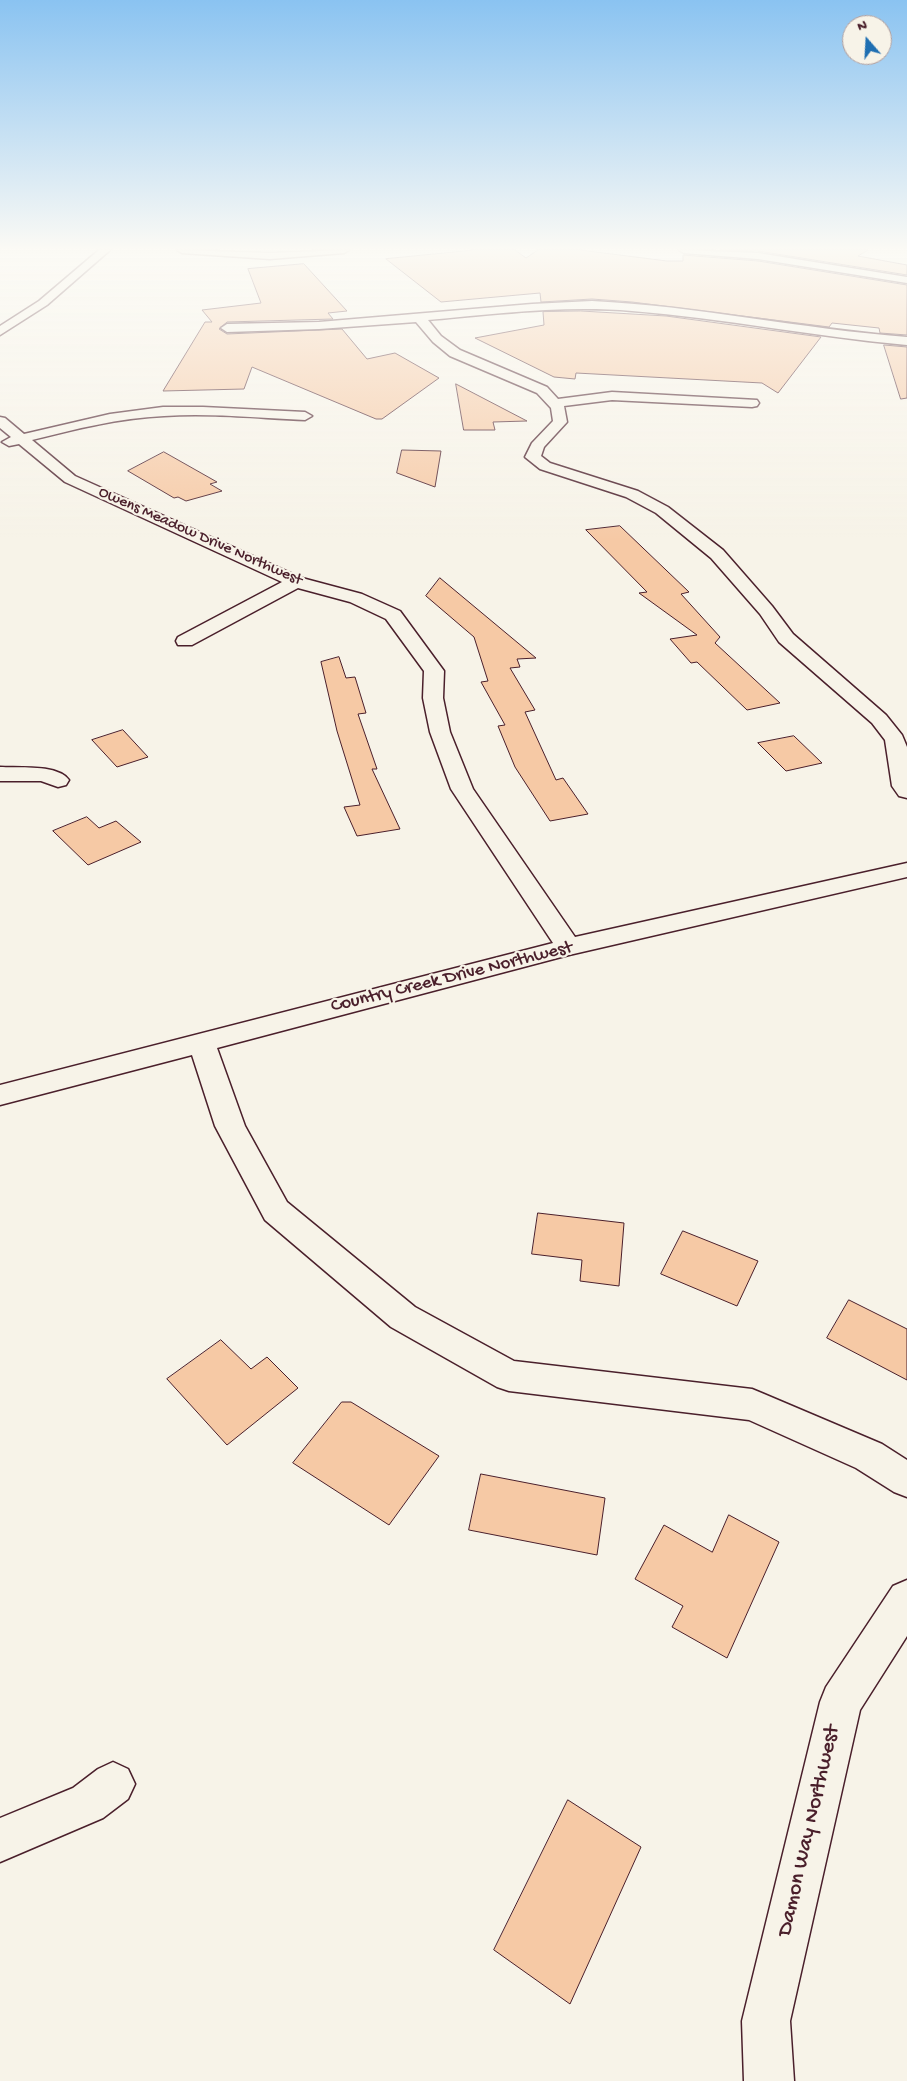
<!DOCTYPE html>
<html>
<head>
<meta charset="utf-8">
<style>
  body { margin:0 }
  #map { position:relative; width:907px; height:2081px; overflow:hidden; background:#f7f3e8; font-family:"Gochi Hand",sans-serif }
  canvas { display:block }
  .north { position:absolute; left:842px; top:15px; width:50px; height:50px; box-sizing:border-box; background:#f7f3e8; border:1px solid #b29e9c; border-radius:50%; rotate:341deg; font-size:14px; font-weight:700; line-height:20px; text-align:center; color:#4a1f2b }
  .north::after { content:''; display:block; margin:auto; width:18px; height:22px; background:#1f6fb2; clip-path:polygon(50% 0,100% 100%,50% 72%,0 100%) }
</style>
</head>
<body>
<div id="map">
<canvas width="907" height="2081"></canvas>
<div class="north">N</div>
</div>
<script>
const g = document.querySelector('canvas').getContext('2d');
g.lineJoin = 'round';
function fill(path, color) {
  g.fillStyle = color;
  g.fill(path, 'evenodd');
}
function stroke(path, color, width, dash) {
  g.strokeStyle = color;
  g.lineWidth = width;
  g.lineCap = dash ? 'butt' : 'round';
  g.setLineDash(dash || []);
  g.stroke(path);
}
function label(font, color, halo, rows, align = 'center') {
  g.font = font + ' "Gochi Hand",sans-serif';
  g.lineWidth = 4.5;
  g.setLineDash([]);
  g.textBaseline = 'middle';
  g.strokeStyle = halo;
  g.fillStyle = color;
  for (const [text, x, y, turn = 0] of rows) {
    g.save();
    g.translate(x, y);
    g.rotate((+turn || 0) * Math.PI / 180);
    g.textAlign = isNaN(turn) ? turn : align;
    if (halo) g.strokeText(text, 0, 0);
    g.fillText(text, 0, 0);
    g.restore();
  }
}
const building = new Path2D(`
  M 474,250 L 515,250 L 526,258 L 538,250 L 580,250 L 667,261 L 683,261 L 683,255 L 758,261 L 907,285 L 907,335 L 880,333 L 879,328 L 832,323 L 829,327 L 632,302 L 592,299 L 541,302 L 540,293 L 441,302 L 386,259 Z
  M 721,250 L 868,250 L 858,256 L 907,265 L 907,275 L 758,251 Z
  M 304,264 L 347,311 L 328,313 L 333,319 L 227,322 L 219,329 L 227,334 L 342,329 L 367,359 L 395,353 L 439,378 L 382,419 L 376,419 L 252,367 L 244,389 L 163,391 L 205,322 L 212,322 L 202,310 L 261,303 L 248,269 Z
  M 581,311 L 666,316 L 821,337 L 778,393 L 762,383 L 576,373 L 575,379 L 554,377 L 475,338 L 544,325 L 543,312 Z
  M 884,345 L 907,347 L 907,398 L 901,399 Z
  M 456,384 L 527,421 L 493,422 L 495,430 L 464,430 Z
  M 402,450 L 441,451 L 435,487 L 397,473 Z
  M 164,452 L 217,482 L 210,484 L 222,491 L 186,501 L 178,497 L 174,498 L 128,471 Z
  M 620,526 L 689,592 L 681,594 L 720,637 L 715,643 L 780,703 L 747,710 L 697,662 L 691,663 L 670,639 L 697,635 L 639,593 L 647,592 L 586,530 Z
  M 440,578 L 536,658 L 517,659 L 520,667 L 510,668 L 535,710 L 525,712 L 556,780 L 563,778 L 588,814 L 550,821 L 515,767 L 498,726 L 505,725 L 481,682 L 488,681 L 474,637 L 426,596 Z
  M 339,657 L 346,678 L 355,677 L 366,713 L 358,714 L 377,769 L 372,769 L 400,829 L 357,836 L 344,807 L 360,805 L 337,731 L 321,662 Z
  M 123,730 L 148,757 L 117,767 L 92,740 Z
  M 794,736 L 822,763 L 786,771 L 758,743 Z
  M 87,817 L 99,828 L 116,821 L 141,842 L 88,865 L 53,831 Z
  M 538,1213 L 624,1223 L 619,1286 L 580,1281 L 582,1260 L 532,1254 Z
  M 683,1231 L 758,1261 L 737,1306 L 661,1274 Z
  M 849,1300 L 907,1329 L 907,1380 L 827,1338 Z
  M 221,1340 L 251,1369 L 267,1357 L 298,1388 L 227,1445 L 167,1379 Z
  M 342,1402 L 351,1402 L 439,1456 L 389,1525 L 293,1463 Z
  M 481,1474 L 605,1498 L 597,1555 L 469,1530 Z
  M 729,1515 L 779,1542 L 727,1658 L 672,1627 L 683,1606 L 635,1579 L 664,1525 L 712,1552 Z
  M 568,1800 L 641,1847 L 570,2004 L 494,1950 Z`);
fill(building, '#f6c9a5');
stroke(building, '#4a1f2b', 1);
const minor = new Path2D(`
  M 99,250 L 110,250 L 47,305 L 0,335 L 0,326 L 39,301 Z
  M 177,250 L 270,253 L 349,250 L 344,253 L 270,259 L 182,253 Z
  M 679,250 L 758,253 L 907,277 L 907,283 L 758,259 L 684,253 Z
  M 592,301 C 698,306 801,329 907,337 L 907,345 C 815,337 724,318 632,311 C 564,305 496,314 428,320 L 441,336 L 460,350 L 547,387 L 558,399 L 612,392 L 757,400 L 759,403 L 757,406 L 752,407 L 612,400 L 564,406 L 567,422 L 544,447 L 541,456 L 550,463 L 638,491 L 668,507 L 723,550 L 772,606 L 793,634 L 886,715 L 902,735 L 907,747 L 907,798 L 899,796 L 892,786 L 885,740 L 872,723 L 779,642 L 760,614 L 711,558 L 656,513 L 626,497 L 540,469 L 525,457 L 532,443 L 553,421 L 551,408 L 537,393 L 450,356 L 433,342 L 416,322 L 319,329 L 227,332 L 221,328 L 227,324 L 319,322 L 532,304 Z
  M 163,407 L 203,407 L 305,412 L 312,416 L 305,420 C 258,418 211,413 164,416 C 119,418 76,429 32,440 L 75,476 L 302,578 L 362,594 L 400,611 L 444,671 L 443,698 L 450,732 L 473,789 L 575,937 L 907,863 L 907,877 L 569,955 L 217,1048 L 245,1126 L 287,1202 L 415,1307 L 514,1361 L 752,1389 L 764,1394 L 882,1444 L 907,1460 L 907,1497 L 894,1492 L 856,1468 L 749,1420 L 509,1391 L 497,1387 L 391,1327 L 265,1220 L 215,1126 L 192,1055 L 0,1105 L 0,1085 L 553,943 L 451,789 L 430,732 L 423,698 L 424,671 L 386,619 L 350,602 L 298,588 L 192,645 L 178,645 L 176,641 L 178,637 L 282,582 L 65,482 L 19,444 L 9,446 L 2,442 L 11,437 L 0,428 L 0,417 L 5,418 L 24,434 L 110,414 Z
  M 0,767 C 18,768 58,764 69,780 L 66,785 L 58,787 L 41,781 L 0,781 Z
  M 907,1580 L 907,1636 L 860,1710 L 790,2021 L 794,2081 L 744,2081 L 742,2021 L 820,1702 L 826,1687 L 893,1586 Z
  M 113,1762 L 128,1769 L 135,1784 L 128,1799 L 103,1818 L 0,1862 L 0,1818 L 73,1788 L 98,1769 Z`);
stroke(minor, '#4a1f2b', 3);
fill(minor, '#f7f3e8');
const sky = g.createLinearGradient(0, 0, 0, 541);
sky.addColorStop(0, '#8ac3f1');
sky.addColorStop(0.46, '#fbfaf5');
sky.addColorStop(1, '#fbfaf500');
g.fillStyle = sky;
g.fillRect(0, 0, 907, 541);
label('16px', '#4a1f2b', '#f7f3e8', [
  ["Owens Meadow Drive Northwest",200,537,24]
]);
label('19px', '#4a1f2b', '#f7f3e8', [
  ["Country Creek Drive Northwest",452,978,-14]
]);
label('22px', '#4a1f2b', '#f7f3e8', [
  ["Damon Way Northwest",810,1831,-77]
]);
</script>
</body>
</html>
